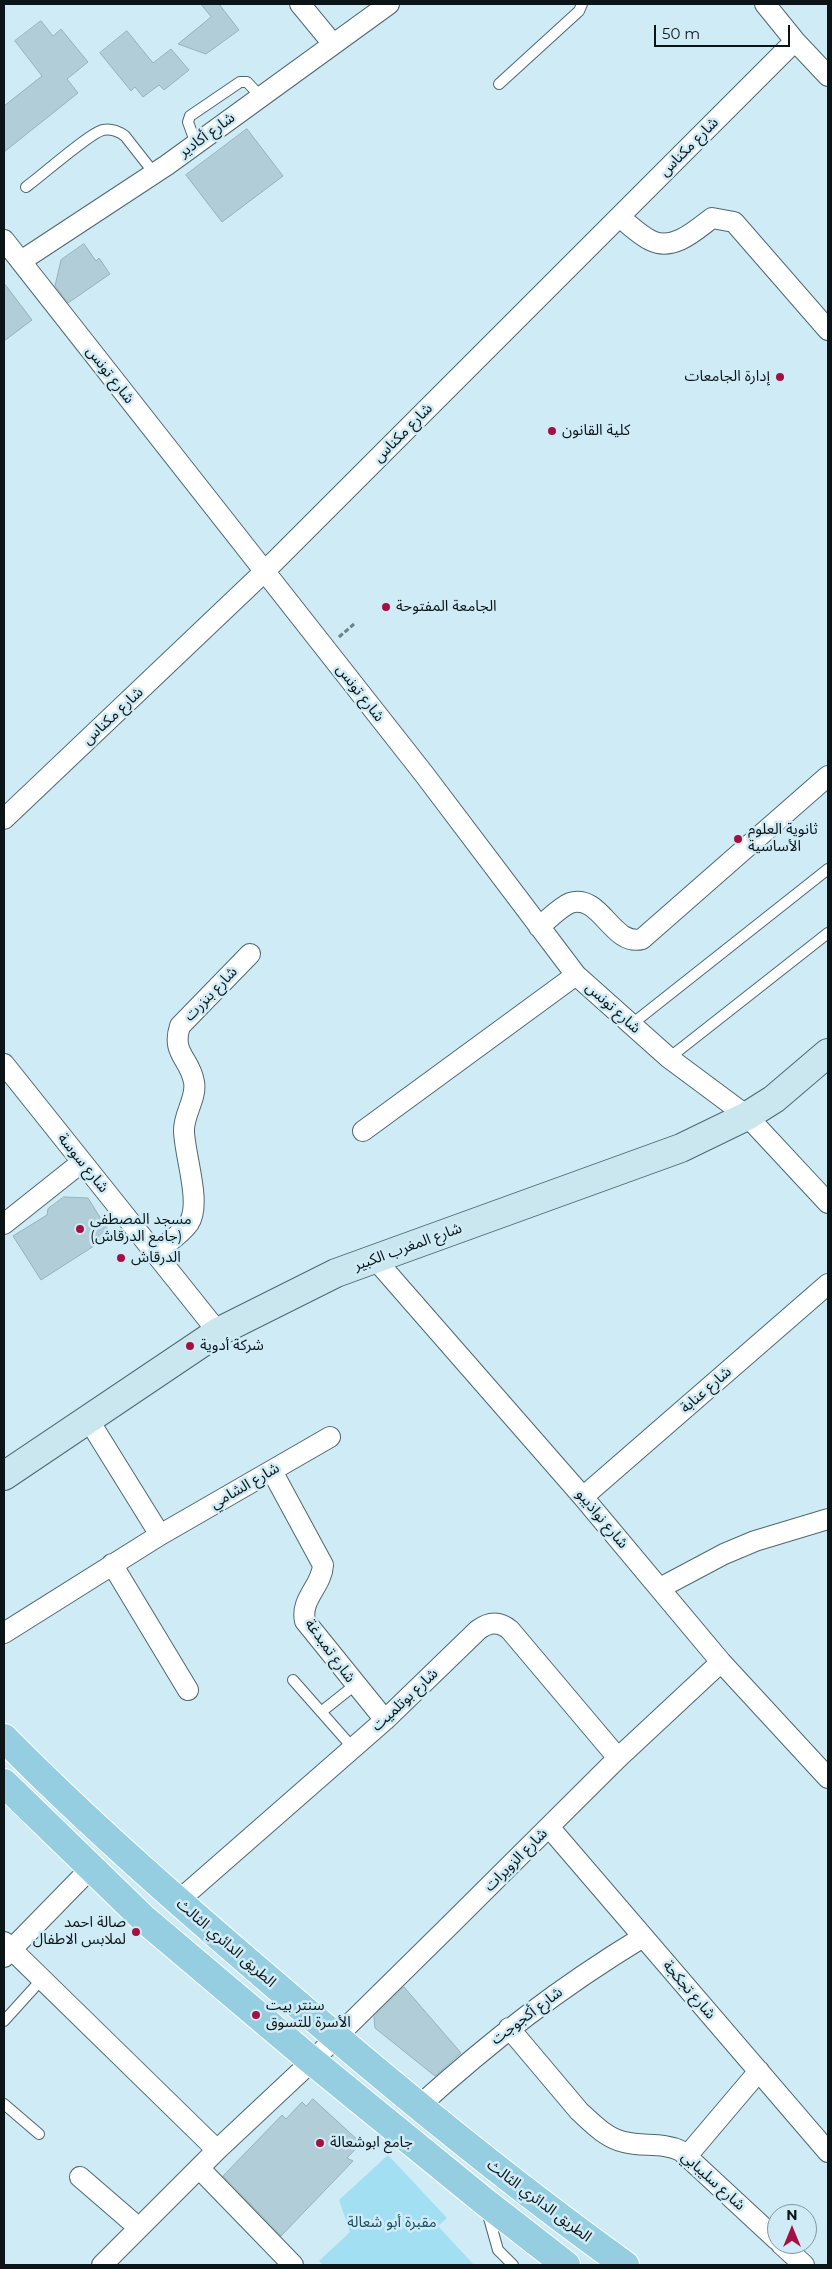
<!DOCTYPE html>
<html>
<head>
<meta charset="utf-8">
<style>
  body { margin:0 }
  #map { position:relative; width:832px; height:2269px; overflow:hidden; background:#cfecf6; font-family:Montserrat,sans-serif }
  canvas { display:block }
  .frame { position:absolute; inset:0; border:5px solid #0b1518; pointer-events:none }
  .north { position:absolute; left:767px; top:2204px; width:50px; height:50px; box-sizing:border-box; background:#cfecf6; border:1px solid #81969d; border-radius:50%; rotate:0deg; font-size:14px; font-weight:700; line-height:20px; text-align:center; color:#0b1518 }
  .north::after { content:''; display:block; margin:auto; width:18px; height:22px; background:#a60f42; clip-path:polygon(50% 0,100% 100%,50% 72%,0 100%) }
  .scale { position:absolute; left:654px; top:25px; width:136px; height:22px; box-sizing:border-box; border:2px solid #0b1518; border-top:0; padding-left:6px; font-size:15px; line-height:18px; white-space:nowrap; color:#0b1518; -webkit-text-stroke:4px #cfecf6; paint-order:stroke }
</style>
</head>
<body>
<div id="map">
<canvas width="832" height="2269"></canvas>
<div class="frame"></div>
<div class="north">N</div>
<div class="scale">50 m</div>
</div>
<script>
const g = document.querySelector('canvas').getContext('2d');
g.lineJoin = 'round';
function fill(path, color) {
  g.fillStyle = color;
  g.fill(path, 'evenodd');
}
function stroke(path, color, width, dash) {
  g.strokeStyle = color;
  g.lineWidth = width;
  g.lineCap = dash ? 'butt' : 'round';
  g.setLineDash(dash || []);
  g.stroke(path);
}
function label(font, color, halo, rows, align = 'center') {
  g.font = font + ' Montserrat,"Noto Sans Arabic",sans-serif';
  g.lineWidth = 5;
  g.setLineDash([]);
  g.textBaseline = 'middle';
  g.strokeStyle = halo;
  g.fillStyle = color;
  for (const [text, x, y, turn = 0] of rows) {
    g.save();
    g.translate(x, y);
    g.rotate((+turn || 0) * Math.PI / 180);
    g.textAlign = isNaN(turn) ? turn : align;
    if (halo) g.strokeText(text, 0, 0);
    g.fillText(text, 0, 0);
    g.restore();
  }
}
fill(new Path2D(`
  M 388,2155 L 447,2218 L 438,2226 L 474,2265 L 323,2265 L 319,2261 L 350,2232 L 339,2200 Z`), '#a3dff3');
const building = new Path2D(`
  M 201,4 L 219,4 L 239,30 L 206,54 L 178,44 L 211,17 Z
  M 41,21 L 53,36 L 61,29 L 88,62 L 67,79 L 78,93 L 4,152 L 4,106 L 42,76 L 15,41 Z
  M 127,31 L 153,63 L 171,49 L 189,70 L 164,90 L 159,85 L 143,97 L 135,87 L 131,91 L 100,53 Z
  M 247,129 L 283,176 L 222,222 L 186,175 Z
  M 84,244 L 96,261 L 99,258 L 110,274 L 68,303 L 55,286 L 61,260 Z
  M 4,283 L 32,320 L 4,341 Z
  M 64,1197 L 88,1198 L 111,1235 L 41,1280 L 13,1236 L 47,1215 L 48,1209 Z
  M 404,1987 L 461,2053 L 435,2076 L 375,2028 L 374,2017 Z
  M 313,2099 L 361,2143 L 347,2158 L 353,2161 L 281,2236 L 223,2176 L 282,2115 L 286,2119 L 302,2102 L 306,2106 Z`);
fill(building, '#b1cdd7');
stroke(building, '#96b2bb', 1);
const lane = new Path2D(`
  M 499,84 L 579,11 L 582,4
  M 196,144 L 188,122 L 190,116 L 240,82 L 247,82 L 261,97
  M 26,187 C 40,177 91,132 103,130 C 111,128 120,132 125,136 L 154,173
  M 632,1024 L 828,869
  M 669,1058 L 828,933
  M 293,1680 L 353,1748
  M 321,1712 L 355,1685
  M 4,2021 L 42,1979
  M 4,2104 L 39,2134
  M 487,2211 L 498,2250 L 513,2265`);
const street = new Path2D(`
  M 300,4 L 333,44
  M 765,4 L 795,41 L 828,76
  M 620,217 C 629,225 641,236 652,241 C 674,251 696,230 712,218 L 734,222 L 828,330
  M 4,240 L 424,774 L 576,975 L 669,1058 L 747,1116 L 828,1203
  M 21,261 L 167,165 L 389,4
  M 4,819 L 264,572 L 795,41
  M 539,927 C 548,920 560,907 570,903 C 601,893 612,947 642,939 L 828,776
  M 4,1064 L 218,1332
  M 363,1131 L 576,975
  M 4,1224 L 82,1162
  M 155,1253 C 165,1244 181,1235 189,1223 C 202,1203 184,1154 184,1130 C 184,1113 197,1098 194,1082 C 190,1058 171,1054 180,1026 L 250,954
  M 375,1259 L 583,1497 L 721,1662 L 828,1778
  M 88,1419 L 160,1535
  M 272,1471 L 323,1565 C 322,1586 300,1599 305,1621 L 385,1720
  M 583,1497 L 828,1284
  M 112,1564 L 188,1690
  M 660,1588 L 724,1554 L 755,1541 L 828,1519
  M 4,1633 L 160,1535 L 330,1437
  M 549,1827 L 828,2152
  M 177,1902 L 385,1720 L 478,1630 C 489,1622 499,1621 510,1630 L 618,1758
  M 4,1942 L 217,2150
  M 4,1957 L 91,1868
  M 509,2028 L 579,2111 C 592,2123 606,2138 624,2142 C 643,2147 663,2142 681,2151 L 777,2240
  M 419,2106 C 492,2040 559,1988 643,1937
  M 687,2156 L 759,2071
  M 199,2168 L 293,2265
  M 80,2177 L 139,2228
  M 781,2244 L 804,2265
  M 102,2265 L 217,2150 L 312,2061 L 446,1929 L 618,1758 L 721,1662`);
const secondary = new Path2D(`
  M 4,1476 L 218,1332 L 336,1273 L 681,1148 L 747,1116 L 774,1099 L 828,1053`);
const primary = new Path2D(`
  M 4,1738 C 88,1823 176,1900 267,1978 C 383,2078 501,2176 625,2265
  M 4,1783 L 144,1919 L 312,2061 L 485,2202 L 566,2265`);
stroke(lane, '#4e6870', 12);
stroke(street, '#4e6870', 22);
stroke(secondary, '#4e6870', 30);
stroke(primary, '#fff', 30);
stroke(new Path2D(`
  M 339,637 L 354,624`), '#6c8086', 3, [5, 2.5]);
stroke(lane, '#fff', 10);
stroke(street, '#fff', 20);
stroke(secondary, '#cae7ef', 28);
stroke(primary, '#95cee0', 28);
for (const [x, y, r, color] of [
  [780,377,5,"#a60f42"],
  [552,431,5,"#a60f42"],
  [386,607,5,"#a60f42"],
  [738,839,5,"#a60f42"],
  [80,1229,5,"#a60f42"],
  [121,1258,5,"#a60f42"],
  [190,1346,5,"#a60f42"],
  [136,1932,5,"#a60f42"],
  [256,2015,5,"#a60f42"],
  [320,2143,5,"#a60f42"]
]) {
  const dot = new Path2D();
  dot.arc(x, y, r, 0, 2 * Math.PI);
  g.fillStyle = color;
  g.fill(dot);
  stroke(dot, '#cfecf6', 2);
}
label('15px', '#0b1518', '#cfecf6', [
  ["شارع أكادير",207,135,-36],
  ["شارع مكناس",689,147,-45],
  ["شارع تونس",110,375,52],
  ["شارع مكناس",403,433,-45],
  ["شارع تونس",360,693,52],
  ["شارع مكناس",113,716,-43],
  ["شارع بنزرت",211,994,-46],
  ["شارع تونس",613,1008,42],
  ["شارع سوسة",83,1163,51],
  ["شارع المغرب الكبير",408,1247,-20],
  ["شارع عنابة",706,1390,-41],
  ["شارع الشامي",245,1486,-30],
  ["شارع نواذيبو",602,1519,50],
  ["شارع تمبدغة",330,1651,54],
  ["شارع بوتلميت",405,1700,-43],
  ["شارع الزويرات",516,1860,-45],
  ["الطريق الدائري الثالث",226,1943,41],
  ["شارع تجكجة",689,1990,49],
  ["شارع أكجوجت",527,2016,-37],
  ["شارع سليبابي",713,2181,42],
  ["الطريق الدائري الثالث",539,2201,37]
]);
label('15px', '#0b1518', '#cfecf6', [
  ["إدارة الجامعات",770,377,"right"],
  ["كلية القانون",562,431],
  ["الجامعة المفتوحة",396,607],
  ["ثانوية العلوم",748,830],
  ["الأساسية",748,847],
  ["مسجد المصطفى",90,1220],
  ["(جامع الدرقاش)",90,1237],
  ["الدرقاش",131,1258],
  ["شركة أدوية",200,1346],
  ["صالة احمد",126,1923,"right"],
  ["لملابس الاطفال",126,1940,"right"],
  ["سنتر بيت",266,2006],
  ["الأسرة للتسوق",266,2023],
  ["جامع ابوشعالة",330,2143]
], 'left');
label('15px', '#174f5e', '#cfecf6', [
  ["مقبرة أبو شعالة",392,2223]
]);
</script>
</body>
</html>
